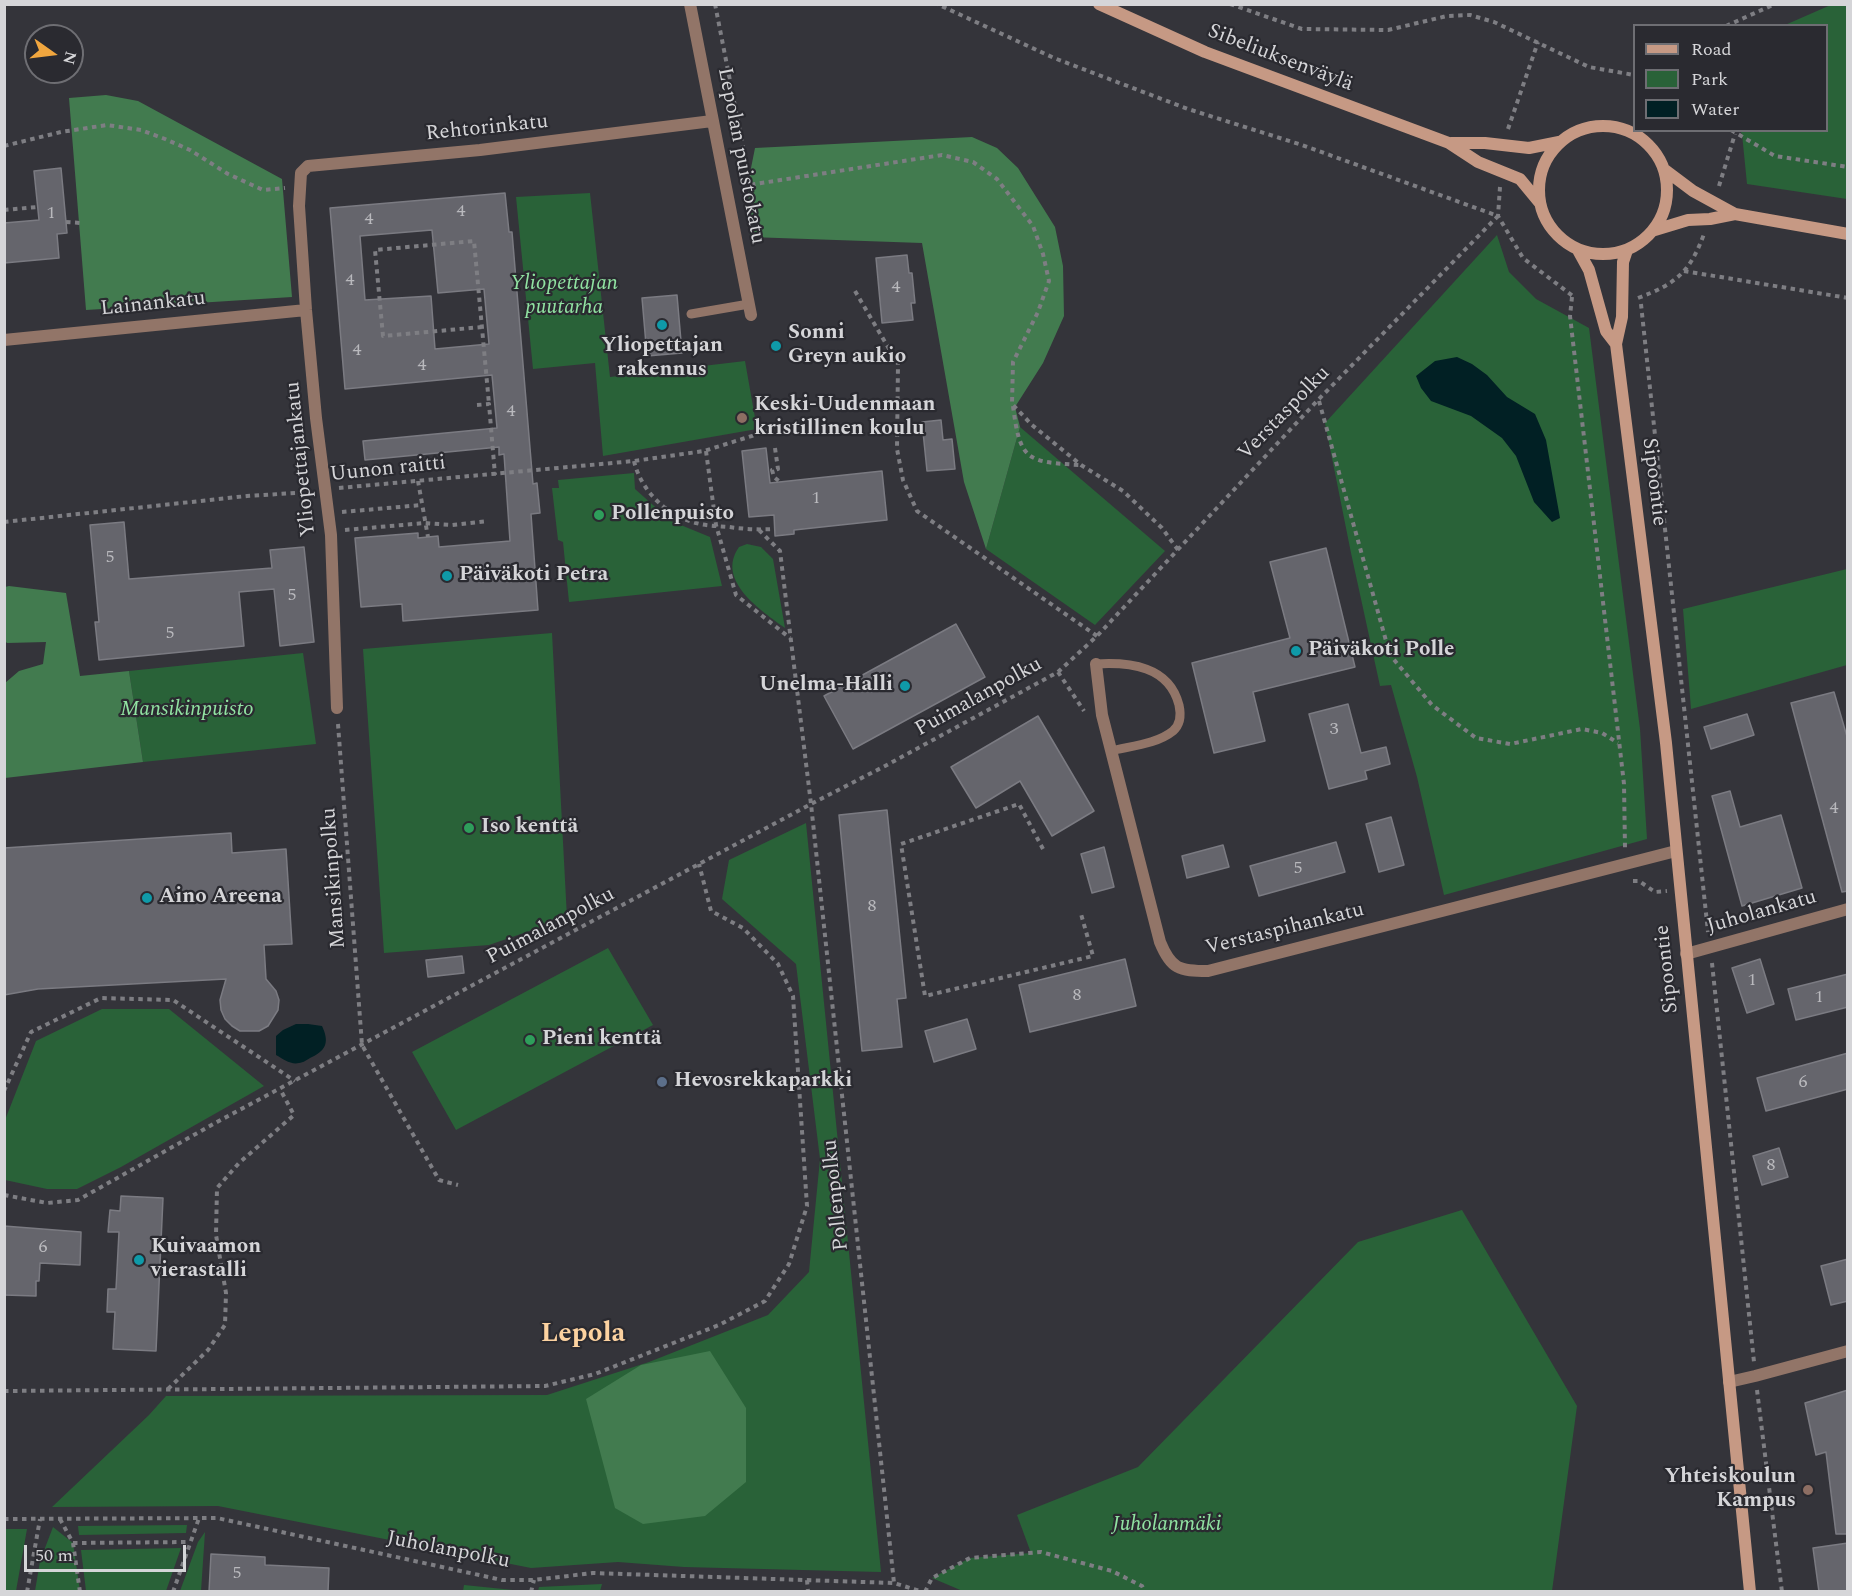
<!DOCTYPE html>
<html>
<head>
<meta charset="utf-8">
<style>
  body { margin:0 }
  #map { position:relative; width:1852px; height:1596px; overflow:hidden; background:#34343a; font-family:Spectral,serif }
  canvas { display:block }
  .frame { position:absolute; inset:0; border:6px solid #d5d5d8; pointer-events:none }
  .legend { position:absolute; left:1633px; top:24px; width:195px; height:108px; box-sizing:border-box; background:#2a2a30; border:2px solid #6e6e73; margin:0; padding:8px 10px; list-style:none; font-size:18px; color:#d5d5d8 }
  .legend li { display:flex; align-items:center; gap:12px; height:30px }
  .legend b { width:30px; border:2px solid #6e6e73 }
  .north { position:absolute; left:24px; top:24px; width:60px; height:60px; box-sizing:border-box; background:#2a2a30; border:2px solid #6e6e73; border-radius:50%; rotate:104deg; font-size:16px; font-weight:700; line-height:24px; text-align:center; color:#d5d5d8 }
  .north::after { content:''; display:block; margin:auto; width:21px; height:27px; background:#f0a63f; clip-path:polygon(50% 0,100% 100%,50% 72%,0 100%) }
  .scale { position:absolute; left:24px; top:1545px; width:162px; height:27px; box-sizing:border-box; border:3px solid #d5d5d8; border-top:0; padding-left:8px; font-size:18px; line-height:21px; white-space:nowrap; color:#d5d5d8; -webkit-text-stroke:4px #2a2a30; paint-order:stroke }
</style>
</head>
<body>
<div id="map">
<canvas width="1852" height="1596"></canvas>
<div class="frame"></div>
<ul class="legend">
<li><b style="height:8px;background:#c69984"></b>Road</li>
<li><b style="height:16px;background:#296238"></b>Park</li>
<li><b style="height:16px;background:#012024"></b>Water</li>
</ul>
<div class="north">N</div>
<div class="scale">50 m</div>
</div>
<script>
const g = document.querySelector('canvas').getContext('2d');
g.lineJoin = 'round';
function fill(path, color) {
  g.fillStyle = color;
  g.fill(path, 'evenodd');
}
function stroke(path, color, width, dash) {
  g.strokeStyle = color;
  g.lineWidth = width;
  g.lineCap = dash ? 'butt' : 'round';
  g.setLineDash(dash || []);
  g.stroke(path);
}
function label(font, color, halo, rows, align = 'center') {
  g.font = font + ' Spectral,serif';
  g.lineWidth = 4.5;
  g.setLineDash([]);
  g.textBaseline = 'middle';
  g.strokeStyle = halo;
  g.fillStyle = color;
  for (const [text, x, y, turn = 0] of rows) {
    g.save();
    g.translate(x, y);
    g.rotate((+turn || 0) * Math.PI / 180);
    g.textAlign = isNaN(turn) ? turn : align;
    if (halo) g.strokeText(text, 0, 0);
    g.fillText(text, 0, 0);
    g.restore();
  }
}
fill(new Path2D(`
  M 1833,4 L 1847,5 L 1847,199 L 1747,184 L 1742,134 L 1740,131 L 1826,130 L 1826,26 L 1785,25 Z
  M 590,193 L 610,377 L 745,361 L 757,429 L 603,456 L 595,363 L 533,369 L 516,197 Z
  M 1497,235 L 1509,272 L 1536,299 L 1589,328 L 1640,729 L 1647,839 L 1444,895 L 1417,777 L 1391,685 L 1380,686 L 1351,553 L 1325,423 Z
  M 1020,427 L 1165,551 L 1095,625 L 986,549 Z
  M 634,473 L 635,489 L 671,521 L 710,537 L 722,586 L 569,602 L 563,542 L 558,540 L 552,488 L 559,488 L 558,480 Z
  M 747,544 L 761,547 L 773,559 L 785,628 C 762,611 715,581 739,547 Z
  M 1847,569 L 1847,665 L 1691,709 L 1683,609 Z
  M 552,633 L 567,918 L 489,945 L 384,953 L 363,649 Z
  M 303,653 L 316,744 L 143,762 L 129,671 Z
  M 806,823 L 881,1572 L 684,1567 L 618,1562 L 531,1568 L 218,1506 L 52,1507 L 149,1415 L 166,1396 L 547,1395 L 649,1362 L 768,1315 L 809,1272 L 820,1159 L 796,964 L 722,899 L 729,860 Z
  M 608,948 L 653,1025 L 456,1130 L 412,1052 Z
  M 102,1009 L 169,1009 L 264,1086 L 121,1167 L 77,1189 L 47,1189 L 5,1180 L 5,1120 L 36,1041 Z
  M 1462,1210 L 1577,1406 L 1552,1591 L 965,1592 L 932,1578 L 970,1558 L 1031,1553 L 1017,1515 L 1138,1467 L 1358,1242 Z
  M 187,1525 L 186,1533 L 79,1535 L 78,1526 Z
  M 53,1527 L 73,1543 L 80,1591 L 35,1591 L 40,1561 Z
  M 5,1529 L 27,1529 L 16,1591 L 5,1591 Z
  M 205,1532 L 201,1591 L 180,1591 L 198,1542 Z
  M 181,1548 L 166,1591 L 86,1591 L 81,1550 Z
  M 602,1584 L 600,1591 L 538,1591 L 539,1587 Z
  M 464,1585 L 513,1590 L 514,1591 L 463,1591 Z`), '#296238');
fill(new Path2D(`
  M 106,95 L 138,101 L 282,179 L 292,297 L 86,310 L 69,98 Z
  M 972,137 L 997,148 L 1018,168 L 1055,227 L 1063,266 L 1064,316 L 1043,363 L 1015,407 L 1020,427 L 986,549 L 964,482 L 922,243 L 750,237 L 748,183 L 755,148 Z
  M 9,586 L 66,593 L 80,676 L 129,671 L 143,762 L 5,778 L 5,683 L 19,671 L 43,664 L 46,642 L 7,643 L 5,641 L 5,587 Z
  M 710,1351 L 746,1408 L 746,1482 L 705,1516 L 643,1524 L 615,1508 L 586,1399 L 641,1365 Z`), '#427b4f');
fill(new Path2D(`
  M 1457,357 L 1472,364 L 1487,375 L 1507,397 L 1535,414 L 1546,440 L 1560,518 L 1552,522 L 1534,502 L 1516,456 L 1502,438 L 1471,416 L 1431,401 L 1421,388 L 1416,376 L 1435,361 Z
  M 296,1024 L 308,1024 L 322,1026 C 329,1041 327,1050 312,1057 C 308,1059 303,1063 299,1063 C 291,1065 283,1059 276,1055 L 276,1036 L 283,1030 Z`), '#012024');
const building = new Path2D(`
  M 61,168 L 67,233 L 57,234 L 59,258 L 4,263 L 4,223 L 39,220 L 34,171 Z
  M 505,193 L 509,232 L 512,232 L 533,484 L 537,483 L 540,513 L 531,514 L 538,610 L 403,621 L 402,604 L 361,607 L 355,538 L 418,533 L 418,538 L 438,536 L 439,547 L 510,541 L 504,454 L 499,455 L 499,447 L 365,460 L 363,441 L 497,428 L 492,375 L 345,389 L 330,208 ZM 432,230 L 438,293 L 484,289 L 489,344 L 435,349 L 431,296 L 365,300 L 360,236 Z
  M 907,255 L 909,273 L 912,273 L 915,303 L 911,303 L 913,320 L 882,323 L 876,258 Z
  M 677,295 L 682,353 L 647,356 L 642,298 Z
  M 941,420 L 943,440 L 952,439 L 955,469 L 927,471 L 922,422 Z
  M 766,448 L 770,483 L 882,471 L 887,520 L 794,530 L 794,534 L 775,536 L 774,515 L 749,517 L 742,451 Z
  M 124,522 L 129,579 L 272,568 L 270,550 L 304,547 L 314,642 L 280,646 L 274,589 L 239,592 L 244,646 L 99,660 L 95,622 L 99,622 L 90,525 Z
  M 1326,548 L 1355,667 L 1253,692 L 1265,741 L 1214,753 L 1192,663 L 1290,638 L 1270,562 Z
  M 956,624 L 985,677 L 853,749 L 824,696 Z
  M 1834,692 L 1848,740 L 1848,891 L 1842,892 L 1791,703 Z
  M 1348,704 L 1361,753 L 1386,747 L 1390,764 L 1365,771 L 1367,779 L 1329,789 L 1309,714 Z
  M 1747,714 L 1754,735 L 1711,749 L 1704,727 Z
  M 1038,716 L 1094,811 L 1052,836 L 1020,781 L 976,808 L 951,767 Z
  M 1730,791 L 1740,827 L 1781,815 L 1802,888 L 1742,906 L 1712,796 Z
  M 887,810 L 906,998 L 897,999 L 902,1047 L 862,1051 L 839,815 Z
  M 1391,817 L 1404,865 L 1379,872 L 1366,824 Z
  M 231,833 L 232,853 L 286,849 L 292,944 L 264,945 L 266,979 L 276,991 L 279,1000 L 278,1010 L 268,1026 L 259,1031 L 240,1031 L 232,1026 L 225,1019 L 221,1010 L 220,1000 L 226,979 L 38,989 L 4,995 L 4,848 Z
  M 1336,842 L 1345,872 L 1259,896 L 1250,866 Z
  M 1223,845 L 1229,867 L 1187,878 L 1182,856 Z
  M 1104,847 L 1114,887 L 1092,893 L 1081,854 Z
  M 462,956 L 464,973 L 428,977 L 426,960 Z
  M 1125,959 L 1136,1006 L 1030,1032 L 1019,985 Z
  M 1760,959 L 1774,1004 L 1747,1013 L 1732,968 Z
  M 1848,974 L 1848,1007 L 1796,1020 L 1788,989 Z
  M 967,1019 L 976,1049 L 934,1062 L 925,1031 Z
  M 1848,1053 L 1848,1089 L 1766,1111 L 1757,1078 Z
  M 1779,1148 L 1788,1177 L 1762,1185 L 1753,1156 Z
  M 121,1196 L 163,1198 L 156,1351 L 113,1349 L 115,1312 L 107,1312 L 108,1289 L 116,1289 L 119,1232 L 108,1232 L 110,1210 L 120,1211 Z
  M 4,1226 L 81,1232 L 80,1265 L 40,1263 L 39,1281 L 36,1281 L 36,1296 L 4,1295 Z
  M 1848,1259 L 1848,1301 L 1831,1305 L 1821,1266 Z
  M 1848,1390 L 1848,1534 L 1836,1534 L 1826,1452 L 1816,1455 L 1805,1403 Z
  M 1848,1543 L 1848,1592 L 1819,1592 L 1813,1548 Z
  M 211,1554 L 265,1557 L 265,1565 L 329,1568 L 328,1592 L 209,1592 Z`);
fill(building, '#65656c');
stroke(building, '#7b7b82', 1.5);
stroke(new Path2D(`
  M 715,4 L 750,183
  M 1230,4 L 1302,29 L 1388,30 L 1447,16 L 1470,15 L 1494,22 L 1589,67 L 1634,75
  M 1726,26 L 1775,4
  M 1508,129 L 1538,42
  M 1731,130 L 1775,156 L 1848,167
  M 4,146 L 61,132 L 107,125 L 141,130 L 165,139 L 190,150 L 228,174 L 263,190 L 285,188
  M 742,186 L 942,155 L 973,162 L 997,179 L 1033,226 L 1043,254 L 1049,281 L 1038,312 L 1013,362 L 1012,404 L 1032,425 L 1081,465 L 1123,491 L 1162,528 L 1178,550
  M 1719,186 L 1735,134
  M 1500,187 L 1498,216 L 1523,258 L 1574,297
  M 4,210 L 37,207
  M 66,222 L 81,223
  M 1684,271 L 1848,298
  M 855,291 L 898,364 L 897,449 L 903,480 L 917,511 L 1097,636
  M 1572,297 L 1570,316 L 1624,784 L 1625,848
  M 1638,298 C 1676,284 1690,272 1704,234
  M 1641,304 L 1708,932
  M 482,327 L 383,336 L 375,250 L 474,241 L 489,404
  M 1319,401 L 1390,655 L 1432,705 L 1476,738 L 1510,744 L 1582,729 L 1602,733 L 1618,743
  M 477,405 L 489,404 L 495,475
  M 1013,406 C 1020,461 1027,462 1080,465
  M 775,448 L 778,469 L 772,470 L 774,477 L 780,482
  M 706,451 L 716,525 L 736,595 L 790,638
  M 634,461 C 641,491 667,516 696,523 C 707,526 718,526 729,527 C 744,529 759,530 775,529
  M 418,481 L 428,537
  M 339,488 L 634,461 L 704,451 L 771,430
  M 342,512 L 422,505
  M 4,522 L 247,496 L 311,492
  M 345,530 L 425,523 L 452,525 L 488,521
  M 759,530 L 780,551 L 811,804 L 894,1583
  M 1058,672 L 1084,711
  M 338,724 L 362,1045 L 439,1180 L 458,1185
  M 1043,849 L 1019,804 L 901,844 L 925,996 L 1093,956 L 1081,914
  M 1633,881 L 1639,881 L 1655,892 L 1667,891
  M 1712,963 L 1754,1362
  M 4,1091 L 31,1032 L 101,998 L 173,1000 L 295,1081
  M 4,1195 L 47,1203 L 78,1200 L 217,1122 L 811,804 L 885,766 L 1058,672 L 1097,636 L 1318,400 L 1498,216 L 1302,145 L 1188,109 L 1054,58 L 937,4
  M 168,1389 L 208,1350 L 225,1325 L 226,1293 L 216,1235 L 217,1188 L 239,1163 L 294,1115 L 280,1089
  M 1757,1390 L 1782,1592
  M 4,1391 L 545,1386 L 595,1374 L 719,1325 L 765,1301 L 789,1264 L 807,1206 L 793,996 L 778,964 L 743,928 L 711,911 L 699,864
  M 4,1519 L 217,1518 L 502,1580 L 534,1580 L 593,1573 L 894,1583 L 923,1592
  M 60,1519 L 73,1543 L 80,1592
  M 73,1543 L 190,1542
  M 807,1580 L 808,1592
  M 27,1592 L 40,1519
  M 173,1592 L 199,1518
  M 531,1592 L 534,1580
  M 925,1592 L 932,1578 L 970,1558 L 1041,1552 L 1112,1571 L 1142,1586 L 1145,1592`), '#7e7e83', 4, [4.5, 4.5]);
stroke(new Path2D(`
  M 691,314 L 749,304
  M 1096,664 C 1130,662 1169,666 1179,705 C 1181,714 1181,724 1173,731 C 1157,744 1131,746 1111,751`), '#927568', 9);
stroke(new Path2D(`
  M 690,4 L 751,315
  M 4,340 L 306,310
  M 1096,664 L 1102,715 L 1160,942 C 1171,969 1179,971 1208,971 L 1676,851
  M 337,708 L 331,535 L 316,418 L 306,310 L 299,206 L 301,173 L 308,166 L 480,150 L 712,121
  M 1686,954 L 1848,909
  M 1729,1382 L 1755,1376 L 1848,1351`), '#927568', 12);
stroke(new Path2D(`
  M 1099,4 L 1205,52 L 1449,143 L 1478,162 L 1520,179 L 1539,202
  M1539 190a64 64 0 1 1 128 0a64 64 0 1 1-128 0Z
  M 1451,143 L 1485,143 L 1529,148 L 1559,142
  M 1665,170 L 1693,191 L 1735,214 L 1848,234
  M 1655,230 L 1688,220 L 1710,219 L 1735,214
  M 1578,250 L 1589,270 L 1606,331 L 1616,344
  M 1627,250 L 1623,262 L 1622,317 L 1616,344 L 1666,743 L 1750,1592`), '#c69984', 12);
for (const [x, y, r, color] of [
  [662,325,6,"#0f9aa8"],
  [776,346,6,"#0f9aa8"],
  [742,418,6,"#8d6e63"],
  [599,515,6,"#2e9e5b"],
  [447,576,6,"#0f9aa8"],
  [1296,651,6,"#0f9aa8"],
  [905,686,6,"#0f9aa8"],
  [469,828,6,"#2e9e5b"],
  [147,898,6,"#0f9aa8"],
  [530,1040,6,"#2e9e5b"],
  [662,1082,6,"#5c6f8a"],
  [139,1260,6,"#0f9aa8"],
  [1808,1490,6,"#8d6e63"]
]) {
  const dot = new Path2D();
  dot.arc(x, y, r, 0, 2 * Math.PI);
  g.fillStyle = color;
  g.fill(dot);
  stroke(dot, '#2a2a30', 2);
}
label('18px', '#b9b9bd', null, [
  ["4",461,212],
  ["1",51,214],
  ["4",369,220],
  ["4",350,281],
  ["4",896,288],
  ["4",357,351],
  ["4",422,366],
  ["4",511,412],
  ["1",816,499],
  ["5",110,558],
  ["5",292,596],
  ["5",170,634],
  ["3",1334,730],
  ["4",1834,809],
  ["5",1298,869],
  ["8",872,907],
  ["1",1752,981],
  ["8",1077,996],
  ["1",1819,998],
  ["6",1803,1083],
  ["8",1771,1166],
  ["6",43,1248],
  ["5",237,1574]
]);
label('21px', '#d5d5d8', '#2a2a30', [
  ["Sibeliuksenväylä",1280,59,21],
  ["Rehtorinkatu",487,129,-6],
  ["Lepolan puistokatu",740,156,79],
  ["Lainankatu",153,305,-6],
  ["Verstaspolku",1285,414,-46],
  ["Yliopettajankatu",302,459,-96],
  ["Uunon raitti",388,470,-6],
  ["Sipoontie",1653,482,83],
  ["Puimalanpolku",979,698,-29],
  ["Mansikinpolku",335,878,-94],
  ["Juholankatu",1762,913,-16],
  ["Puimalanpolku",551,927,-28],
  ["Verstaspihankatu",1285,930,-14],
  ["Sipoontie",1668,969,-96],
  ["Pollenpolku",837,1195,-96],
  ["Juholanpolku",448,1551,11]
]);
label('italic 21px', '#91e3a2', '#2a2a30', [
  ["Yliopettajan",564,285],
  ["puutarha",564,309],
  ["Mansikinpuisto",187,711],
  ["Juholanmäki",1167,1526]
]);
label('bold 21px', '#d5d5d8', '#2a2a30', [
  ["Sonni",788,334],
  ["Greyn aukio",788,358],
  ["Yliopettajan",662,347,"center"],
  ["rakennus",662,371,"center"],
  ["Keski-Uudenmaan",754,406],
  ["kristillinen koulu",754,430],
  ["Pollenpuisto",611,515],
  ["Päiväkoti Petra",459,576],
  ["Päiväkoti Polle",1308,651],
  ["Unelma-Halli",893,686,"right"],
  ["Iso kenttä",481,828],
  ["Aino Areena",159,898],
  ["Pieni kenttä",542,1040],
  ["Hevosrekkaparkki",674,1082],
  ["Kuivaamon",151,1248],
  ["vierastalli",151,1272],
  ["Yhteiskoulun",1796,1478,"right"],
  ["Kampus",1796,1502,"right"]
], 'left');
label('bold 27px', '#fcd2a0', '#2a2a30', [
  ["Lepola",583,1336]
]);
</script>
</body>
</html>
